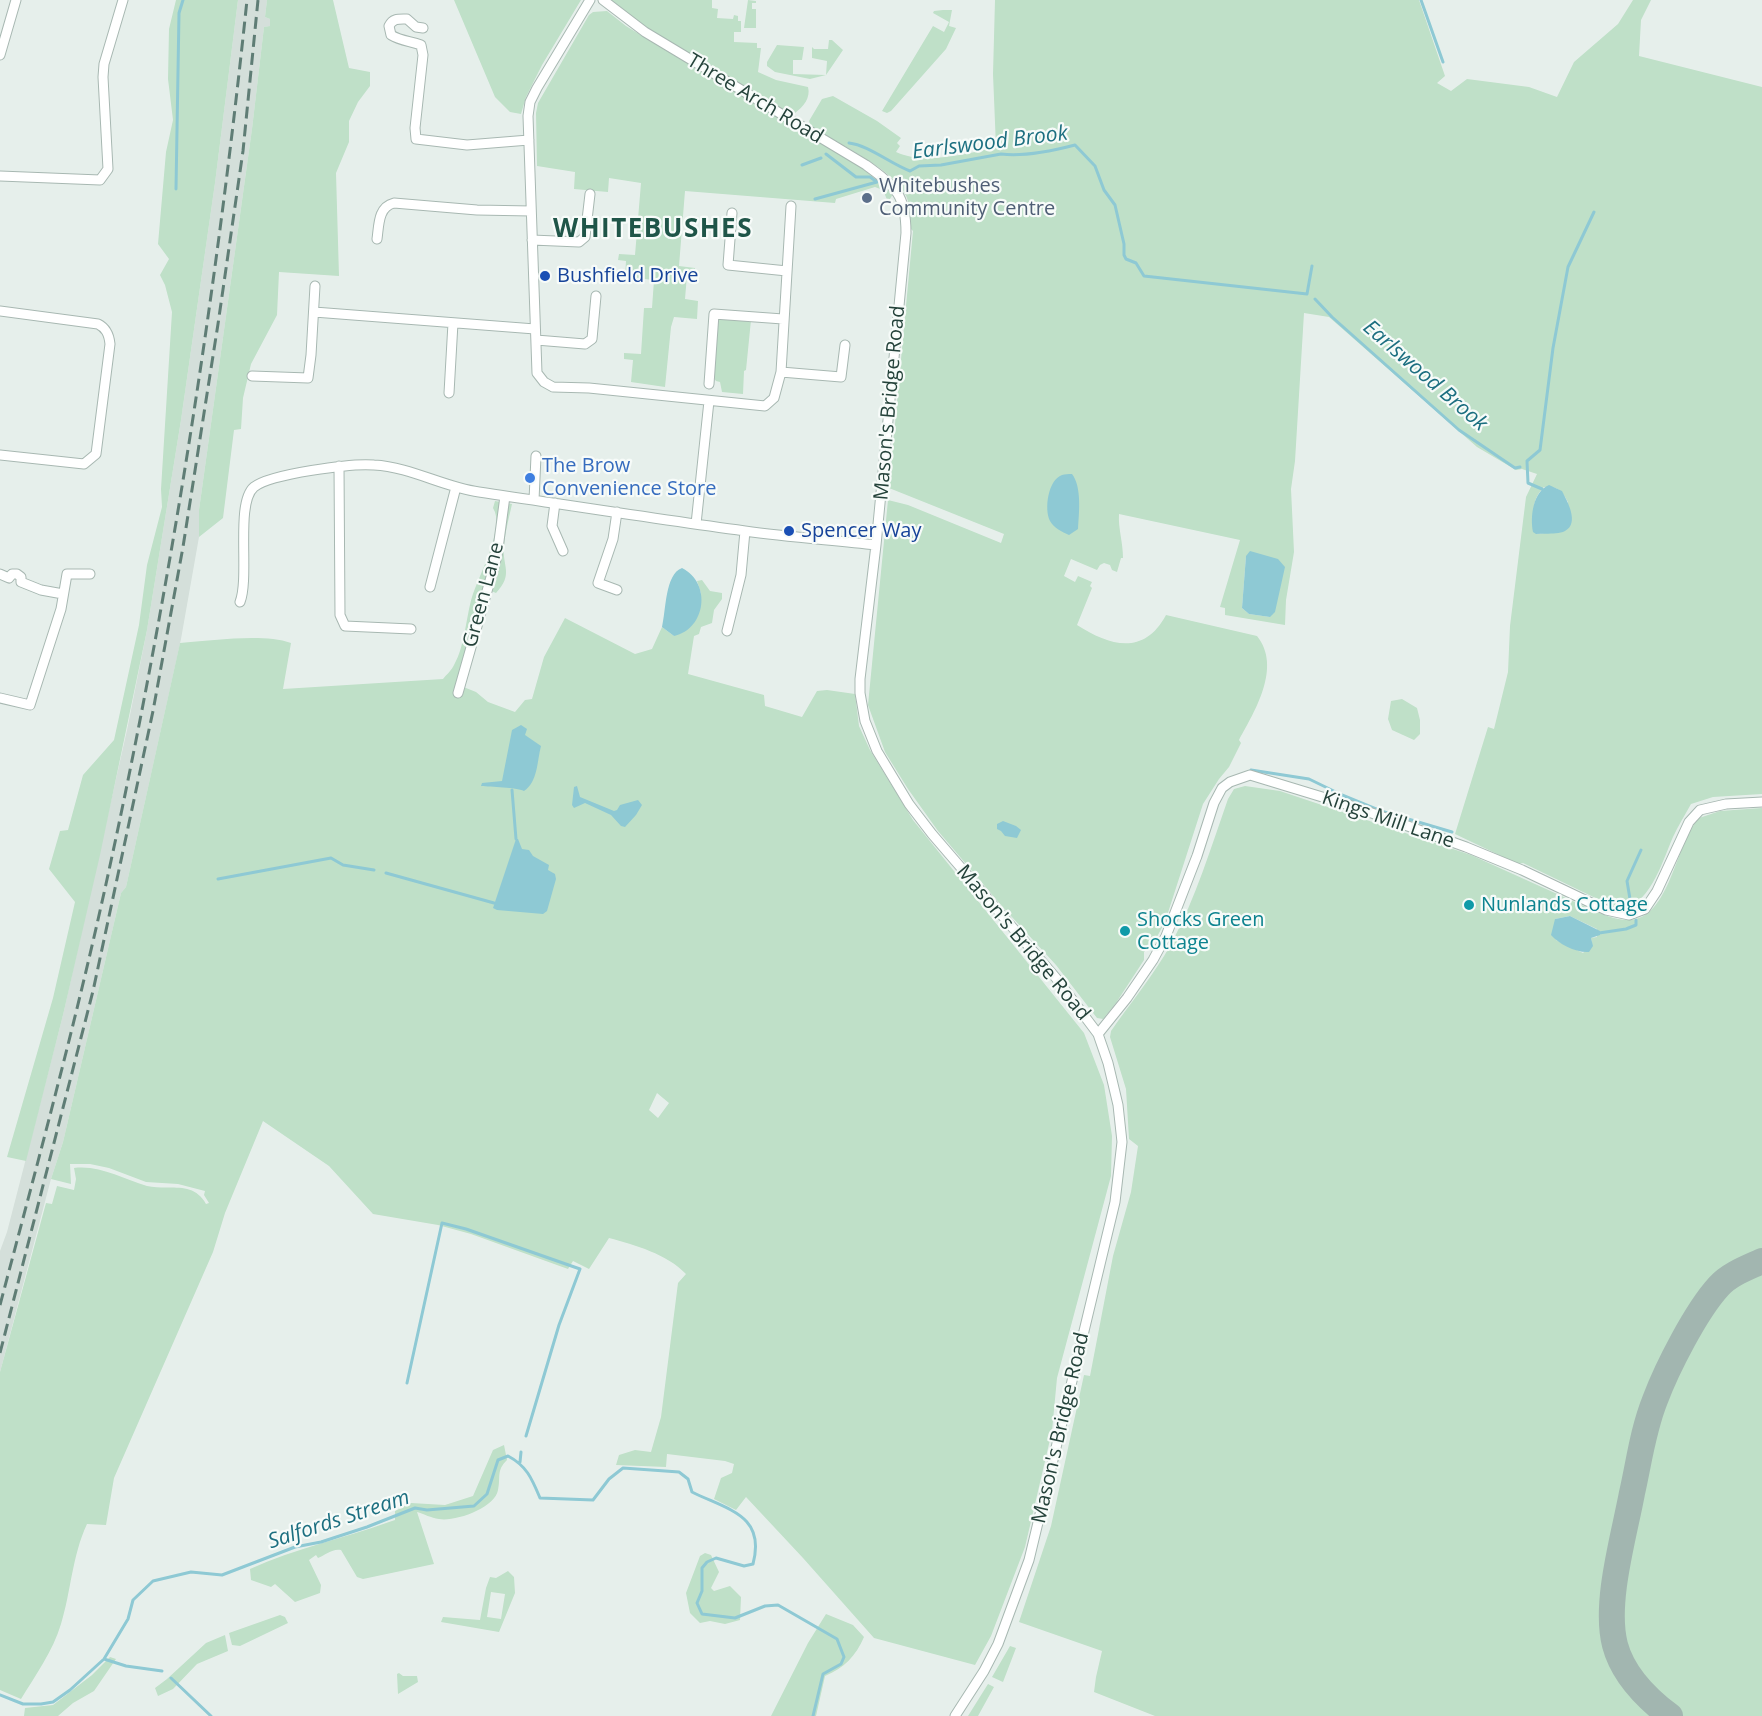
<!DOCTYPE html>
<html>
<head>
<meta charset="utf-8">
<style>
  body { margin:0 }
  canvas { display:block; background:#e6efeb }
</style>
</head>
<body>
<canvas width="1762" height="1716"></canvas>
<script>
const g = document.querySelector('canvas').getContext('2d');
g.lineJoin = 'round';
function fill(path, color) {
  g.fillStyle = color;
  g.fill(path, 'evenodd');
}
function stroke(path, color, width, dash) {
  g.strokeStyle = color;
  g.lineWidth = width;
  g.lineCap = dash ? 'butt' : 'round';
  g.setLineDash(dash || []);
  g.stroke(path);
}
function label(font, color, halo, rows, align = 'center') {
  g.font = font + ' "Open Sans",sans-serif';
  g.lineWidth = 4.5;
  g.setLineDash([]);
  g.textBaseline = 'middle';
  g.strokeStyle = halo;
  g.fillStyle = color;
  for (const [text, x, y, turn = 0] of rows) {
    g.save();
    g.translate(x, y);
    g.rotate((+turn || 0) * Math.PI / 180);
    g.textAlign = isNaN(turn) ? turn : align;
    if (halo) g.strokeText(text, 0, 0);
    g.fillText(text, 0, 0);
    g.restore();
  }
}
fill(new Path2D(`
  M 238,0 L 267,0 L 265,17 L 270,19 L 270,26 L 264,27 L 252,129 L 199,510 L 199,537 L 181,639 L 126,887 L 121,893 L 63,1142 L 51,1179 L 0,1372 L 0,1251 L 7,1232 L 63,1015 L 127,730 L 147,630 L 181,420 L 215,183 Z`), '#d4dfda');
fill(new Path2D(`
  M 176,0 L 238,0 L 215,183 L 181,420 L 147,630 L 100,855 L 63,1015 L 26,1161 L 7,1157 L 53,998 L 75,902 L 49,869 L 60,831 L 68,830 L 83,775 L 114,740 L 139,625 L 147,565 L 162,507 L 161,489 L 172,312 L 165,285 L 160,275 L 169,259 L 158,244 L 166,152 L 173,120 L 168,79 L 169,29 Z
  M 267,0 L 333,0 L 349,68 L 370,72 L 370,86 L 358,102 L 349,121 L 349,142 L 336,173 L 339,276 L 279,272 L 277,315 L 251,364 L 243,398 L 241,429 L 234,430 L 223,518 L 199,537 L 199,510 L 252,129 L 264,27 L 270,26 L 270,19 L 265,17 Z
  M 454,0 L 581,0 L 542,65 L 526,97 L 521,114 L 510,112 L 495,97 Z
  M 609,0 L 712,0 L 712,8 L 718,9 L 717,18 L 733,19 L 734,15 L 738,16 L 738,21 L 741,21 L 741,32 L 734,32 L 734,42 L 757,43 L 757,48 L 761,48 L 758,72 L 776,80 L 808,87 C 811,98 803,107 795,113 L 788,114 L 645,28 Z
  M 748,0 L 756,1 L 756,3 L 752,3 L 752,9 L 756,9 L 756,28 L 744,28 Z
  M 995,0 L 1419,0 L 1445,76 L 1437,83 L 1451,91 L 1467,79 L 1529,87 L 1557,97 L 1574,62 L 1618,24 L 1633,0 L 1651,0 L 1641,20 L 1639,56 L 1762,87 L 1762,794 L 1713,797 L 1691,804 C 1685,815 1678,826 1673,837 C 1663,859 1648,915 1614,907 L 1523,863 L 1518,864 L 1455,834 L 1488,727 L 1494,729 L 1508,672 L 1510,626 L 1526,497 L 1537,474 L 1522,469 L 1516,470 L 1477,447 L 1329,317 L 1304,313 L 1295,461 L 1291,489 L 1294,552 L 1286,600 L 1285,625 L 1225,615 L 1225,608 L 1220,607 L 1240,540 L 1119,514 C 1118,528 1123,542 1123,558 L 1121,558 L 1117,572 L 1112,570 L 1110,565 L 1104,563 L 1100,565 L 1097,570 L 1071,559 L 1064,576 L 1075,582 L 1078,576 L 1092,582 L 1090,586 L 1092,588 L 1077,625 C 1110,646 1144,656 1166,615 L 1257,636 C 1282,667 1255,711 1239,740 L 1241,743 L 1229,767 L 1219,779 L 1203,804 L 1165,922 L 1152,946 L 1144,952 L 1144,960 L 1116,1003 L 1103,1019 L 1097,1018 L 1056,965 L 1000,904 L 938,831 L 908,789 L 885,752 L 868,705 L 888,500 L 908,505 L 1001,543 L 1004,534 L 889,488 L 913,231 L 911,229 C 910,217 911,203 904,192 C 890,168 836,142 811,127 L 809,121 L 822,99 L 833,96 L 877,121 L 901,138 L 897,143 L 900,146 L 896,152 C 923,165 968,154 996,147 L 993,74 ZM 1544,487 C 1558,487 1561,489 1568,502 L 1556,532 L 1536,534 C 1533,517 1530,501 1544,487 ZM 1246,556 L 1270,617 L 1249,614 L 1242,608 Z
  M 943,10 L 952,10 L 949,26 L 956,28 L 946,49 L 891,111 L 887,113 L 882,111 L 933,26 L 944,32 L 949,22 L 933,13 L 934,11 Z
  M 607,11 L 626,26 L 660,47 L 861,167 L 893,194 L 888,202 L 883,190 L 875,187 L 836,199 L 835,203 L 685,191 L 679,266 L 695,268 L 695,275 L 687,275 L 685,299 L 698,301 L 697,319 L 674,317 L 671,327 L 665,387 L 631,382 L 633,360 L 624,359 L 624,353 L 641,354 L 644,308 L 652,308 L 654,280 L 625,277 L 626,261 L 618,260 L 619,254 L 635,255 L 641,183 L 609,178 L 608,192 L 574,189 L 575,172 L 537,166 L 536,113 L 538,103 L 589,15 L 593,12 Z
  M 829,40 L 832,40 L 843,50 L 826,75 L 810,79 L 775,72 L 767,66 L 767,62 L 777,45 L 804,47 L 802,60 L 793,60 L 793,74 L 826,75 L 827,61 L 812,58 L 812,47 L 814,49 L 828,49 Z
  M 721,318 L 751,320 L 746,370 L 744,371 L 743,394 L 722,392 L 720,382 L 716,381 L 713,377 L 718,321 Z
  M 495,501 L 512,504 C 509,518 505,532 504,547 C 502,566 514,574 496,593 L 484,588 L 456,684 L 476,692 L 488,702 L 515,712 L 525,700 L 532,699 L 544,657 L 565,618 L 635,654 L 652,649 L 662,627 L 674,636 L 701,593 L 697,581 L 702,580 L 710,591 L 722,593 L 722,599 L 714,610 L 712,623 L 701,627 L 699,634 L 694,636 L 688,674 L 764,695 L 765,706 L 802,717 L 817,691 L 827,690 L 855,694 L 859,726 L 870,750 L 913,820 L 1084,1033 L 1104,1085 L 1112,1136 L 1111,1176 L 1057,1378 L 1052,1431 L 1025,1547 L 991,1636 L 975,1665 L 874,1638 L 803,1558 L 746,1497 L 736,1510 L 714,1499 L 721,1478 L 732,1473 L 734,1464 L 725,1461 L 667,1454 L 666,1467 L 616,1465 L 619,1455 L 635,1450 L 651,1452 L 661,1417 L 678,1283 L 686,1274 C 667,1254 635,1245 609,1238 L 589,1269 L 573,1261 L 568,1269 L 471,1234 L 438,1225 L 373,1214 L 329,1166 L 263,1121 L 225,1213 L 213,1252 L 114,1478 L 106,1525 L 87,1524 C 72,1556 71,1592 61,1624 C 53,1651 35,1676 21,1699 L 0,1690 L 0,1372 L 46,1203 L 52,1204 L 57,1186 L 74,1190 L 76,1179 L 74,1168 C 101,1165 122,1179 147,1186 C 168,1191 193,1180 206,1204 L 209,1203 L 204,1195 L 205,1191 L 178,1184 L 146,1182 L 109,1168 L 90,1164 L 70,1164 L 71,1184 L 51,1179 L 63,1142 L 121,893 L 126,887 L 180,643 C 212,641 262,633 291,643 L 283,689 L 443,679 C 446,675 452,670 454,665 C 465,646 466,617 472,597 C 478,577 506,527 493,508 ZM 657,1093 L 669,1103 L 658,1118 L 649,1110 Z
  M 1402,699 L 1417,708 L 1420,720 L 1420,734 L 1414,740 L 1392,730 L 1388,719 L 1391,701 Z
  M 1245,786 L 1280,791 L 1471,855 L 1597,912 C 1607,916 1617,920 1628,920 C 1670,920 1675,844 1699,818 L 1720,811 L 1762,808 L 1762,1255 L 1731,1269 L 1716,1281 L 1681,1336 L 1647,1406 L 1631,1473 L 1607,1603 L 1607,1635 L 1611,1650 L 1627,1682 L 1646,1703 L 1662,1716 L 1155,1716 L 1094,1692 L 1096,1677 L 1102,1651 L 1019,1622 L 1051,1526 L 1084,1375 L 1090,1376 L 1113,1256 L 1131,1192 L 1138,1146 L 1129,1139 L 1126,1089 L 1110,1037 L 1111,1031 C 1131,1002 1154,975 1171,944 C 1196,898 1211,847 1228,799 L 1234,789 ZM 1570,916 L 1597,929 L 1597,937 L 1591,938 L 1592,943 L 1583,953 L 1556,940 L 1555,919 Z
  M 1762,1267 L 1762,1716 L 1679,1716 L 1674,1712 L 1646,1686 L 1632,1667 L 1621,1642 L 1617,1612 L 1629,1539 L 1656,1409 L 1661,1397 L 1676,1366 L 1719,1294 L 1734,1281 Z
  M 504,1445 L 507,1460 C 496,1471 501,1476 498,1490 C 495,1508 455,1522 439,1519 C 431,1518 424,1514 417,1512 L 434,1564 L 363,1579 L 357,1577 L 341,1550 C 333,1548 325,1555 318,1558 L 316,1555 L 309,1560 L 321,1585 L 320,1593 L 295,1602 L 275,1584 L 271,1587 L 251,1580 L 250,1569 C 295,1548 343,1539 389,1522 L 395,1520 L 395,1511 L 411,1503 L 445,1505 L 473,1496 L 493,1450 Z
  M 705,1553 L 711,1555 L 719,1572 L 711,1588 L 714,1591 L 730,1586 L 741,1597 L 740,1620 L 725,1624 L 710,1621 L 700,1623 L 690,1613 L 686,1593 L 700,1556 Z
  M 508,1571 L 514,1577 L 515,1593 L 499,1632 L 441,1622 L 443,1617 L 480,1620 L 486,1588 L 490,1577 L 496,1578 ZM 491,1592 L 505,1594 L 501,1619 L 487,1617 Z
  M 826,1614 L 853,1625 L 864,1637 C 856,1656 844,1668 825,1676 L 816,1716 L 771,1716 L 808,1643 Z
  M 280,1615 L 285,1617 L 288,1623 L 240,1646 L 232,1645 L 229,1633 Z
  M 225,1635 L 228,1651 L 197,1664 L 173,1689 L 158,1696 L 155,1688 L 167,1679 L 206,1643 Z
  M 1010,1646 L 1016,1648 L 1003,1682 L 992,1677 Z
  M 110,1657 L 116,1659 L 94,1691 L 73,1703 L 58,1716 L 24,1716 L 25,1708 L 53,1705 L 92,1675 Z
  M 399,1673 L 403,1676 L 417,1676 L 418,1682 L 398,1694 L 397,1674 Z
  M 988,1684 L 994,1687 L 978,1716 L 968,1716 Z`), '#bfe0c8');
fill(new Path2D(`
  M 1072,474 C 1082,487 1079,513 1078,529 L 1069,535 C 1062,532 1054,528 1050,521 C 1044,509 1048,480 1062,475 C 1065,474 1068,474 1072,474 Z
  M 1549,485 L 1562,491 C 1567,501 1580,523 1565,531 C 1557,535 1545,533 1536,534 L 1533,532 C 1530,516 1533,492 1549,485 Z
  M 1250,551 L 1278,559 L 1285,567 L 1275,612 L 1270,617 L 1249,614 L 1242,608 L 1246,556 Z
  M 682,568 C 712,583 706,629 674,636 L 662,627 C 666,611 665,574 682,568 Z
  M 521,725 L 527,729 L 525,735 L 541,746 C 537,761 538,782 524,791 C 516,787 491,787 481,786 L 482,783 L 502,781 L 512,730 Z
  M 577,786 L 580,797 L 614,811 L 617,810 L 620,805 L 638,800 L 642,805 L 636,815 L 625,827 L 621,826 L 611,815 L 585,803 L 574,808 L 572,805 L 574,787 Z
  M 1003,821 L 1016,826 L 1021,830 L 1017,838 L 1005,836 L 1001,831 L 997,829 L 997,824 Z
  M 516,839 L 518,839 L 522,849 L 529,850 L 533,856 L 549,865 L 548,870 L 555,874 L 556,879 L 547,911 L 543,914 L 497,910 L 493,908 Z
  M 1570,916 L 1600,931 L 1600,935 L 1591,938 L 1593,946 L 1589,952 C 1576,953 1559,944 1551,935 L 1555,919 Z`), '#8ec9d4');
stroke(new Path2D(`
  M 1421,0 L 1443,62
  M 849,143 C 868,145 891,164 910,171 L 919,166 L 941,165 L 1001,154 C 1025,157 1052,151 1075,145 L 1095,166 L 1104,190 L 1115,205 L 1124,244 L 1124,255 L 1126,259 L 1136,263 L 1144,276 L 1307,294 L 1312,266
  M 802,165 L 821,158
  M 176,189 L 179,13 L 183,0
  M 815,199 L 877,182 L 870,177 L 856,177 L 826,154
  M 1315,299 L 1332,317 L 1459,430 L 1515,468 L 1520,467
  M 1542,489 L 1528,483 L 1527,461 L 1540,450 L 1553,348 L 1568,267 L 1594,212
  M 1251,770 L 1309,779 L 1342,795 L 1381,811 L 1452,832
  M 512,790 L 516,839
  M 386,873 L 494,903
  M 218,879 L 331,858 L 343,865 L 374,870
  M 1631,905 L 1627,881 L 1641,850
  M 1599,933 L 1626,929 L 1636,925 L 1636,920
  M 407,1383 L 442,1223 L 466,1229 L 580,1269 L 559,1325 L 526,1436
  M 520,1462 L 521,1452
  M 104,1659 L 126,1666 L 162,1671
  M 171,1678 L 211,1716
  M 0,1695 L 23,1704 L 41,1704 L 53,1702 L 70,1690 L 104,1659 L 128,1619 L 133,1600 L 153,1581 L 191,1572 L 222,1575 L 295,1547 L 321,1542 L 367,1527 L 415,1508 L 427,1510 L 474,1506 L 487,1494 L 498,1460 L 508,1456 C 527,1466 532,1479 540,1498 L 593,1500 L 609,1479 L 623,1468 L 679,1472 L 688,1479 L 692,1492 C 728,1510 766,1515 753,1564 L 744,1566 L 716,1558 L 707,1562 L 702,1568 L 702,1591 L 697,1603 L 702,1614 L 735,1618 L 765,1606 L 778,1605 L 837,1639 L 844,1657 L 841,1664 L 823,1674 L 813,1716`), '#8ec9d4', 3);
stroke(new Path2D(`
  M 1670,1716 C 1646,1698 1623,1675 1615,1645 C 1604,1603 1624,1536 1632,1493 C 1639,1462 1643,1430 1655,1400 C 1667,1368 1696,1311 1719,1286 C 1730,1274 1747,1268 1762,1261`), '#a2b6b0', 26);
const street = new Path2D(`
  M 590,0 L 537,88 L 530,102 L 528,116 L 537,373 L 544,382 L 553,387 L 589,388 L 765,406 L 774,398 L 781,372 L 791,206
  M 603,0 L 645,32 L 866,165 C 896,187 906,195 906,233 L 876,545 L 860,679 L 860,693 L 865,721 L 877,751 L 909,804 L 932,834 L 1056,978 L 1098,1034 L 1108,1063 L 1118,1105 L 1122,1142 L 1115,1202 L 1029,1560 L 998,1644 L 984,1671 L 955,1716
  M 423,28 L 416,27 L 407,19 C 399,19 393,18 389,26 L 391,35 C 401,41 410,41 421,45 L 423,55 L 415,128 L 416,139 L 467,145 L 529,140
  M 0,55 L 16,0
  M 0,176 L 100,180 L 108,169 L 103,77 L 104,64 L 123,0
  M 732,213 L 728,265 L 787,271
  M 377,239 C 379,225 378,207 394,203 L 477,210 L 531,211
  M 532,240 L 579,242 L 585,237 L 590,194
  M 0,311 L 98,324 C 106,328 109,334 110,344 L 96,454 L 84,464 L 0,455
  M 314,312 L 535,329
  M 536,340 L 585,344 L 592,339 L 596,296
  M 781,372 L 841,377 L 845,345
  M 252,376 L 308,378 L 311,355 L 315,286
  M 709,384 L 714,314 L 783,319
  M 449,393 L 453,323
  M 339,466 L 340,615 L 345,626 L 411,629
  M 534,500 L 536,456
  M 555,503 L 552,526 L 563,551
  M 617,512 L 613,539 L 598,583 L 617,590
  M 696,524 L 709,401
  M 0,574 L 9,578 L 12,574 L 17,574 L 21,577 L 21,582 L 41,590 L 63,594
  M 430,587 L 456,487
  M 240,602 C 250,576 235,503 254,487 C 270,474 352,463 374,465 C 411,467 443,487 479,492 C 567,505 656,519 745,531 C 788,537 832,540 876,545
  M 727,631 L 741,575 L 745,531
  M 458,693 L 497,556 L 505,496
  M 0,698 L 30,705 L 61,609 L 67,574 L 90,574
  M 1098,1034 L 1127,998 L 1153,960 L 1166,936 L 1197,856 L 1214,803 L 1222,788 L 1230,782 L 1250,775 L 1355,807 L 1466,847 L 1522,870 L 1606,910 L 1629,915 L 1645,909 L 1657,891 L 1689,822 L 1700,810 L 1726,804 L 1762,802`);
stroke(street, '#a8b8b2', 11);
stroke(street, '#fff', 9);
stroke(new Path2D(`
  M 0,1305 C 37,1165 75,1025 106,884 C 170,592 216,297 247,0
  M 0,1353 L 93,991 L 153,711 L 183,547 L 218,324 L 243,151 L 258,0`), '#5f7d75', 3, [12, 6]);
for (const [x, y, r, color] of [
  [867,198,6,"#5c6f8a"],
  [545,276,6,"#1a4fb4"],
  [530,478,6,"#3f7fe0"],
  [789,531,6,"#1a4fb4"],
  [1469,905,6,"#0f9aa8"],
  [1125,931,6,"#0f9aa8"]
]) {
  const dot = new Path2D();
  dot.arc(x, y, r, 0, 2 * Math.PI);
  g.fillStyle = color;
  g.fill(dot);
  stroke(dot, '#f7fbf9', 2);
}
label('20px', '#24423a', '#f7fbf9', [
  ["Three Arch Road",755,99,31],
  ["Mason's Bridge Road",890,403,-85],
  ["Green Lane",484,595,-75],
  ["Kings Mill Lane",1388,820,19],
  ["Mason's Bridge Road",1023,943,50],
  ["Mason's Bridge Road",1061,1428,-77]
]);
label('20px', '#4e5e75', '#f7fbf9', [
  ["Whitebushes",879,186],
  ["Community Centre",879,209]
], 'left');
label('20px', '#164399', '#f7fbf9', [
  ["Bushfield Drive",557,276],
  ["Spencer Way",801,531]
], 'left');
label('20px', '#366cbe', '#f7fbf9', [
  ["The Brow",542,466],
  ["Convenience Store",542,489]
], 'left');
label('20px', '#0d838f', '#f7fbf9', [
  ["Nunlands Cottage",1481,905],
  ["Shocks Green",1137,920],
  ["Cottage",1137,943]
], 'left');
label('italic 21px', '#1c6f80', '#f7fbf9', [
  ["Earlswood Brook",990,143,-7],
  ["Earlswood Brook",1425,376,41],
  ["Salfords Stream",339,1520,-18]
]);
g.letterSpacing = '1.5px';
label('bold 26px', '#1f5548', '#f7fbf9', [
  ["WHITEBUSHES",653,230]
]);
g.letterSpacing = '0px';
</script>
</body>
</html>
